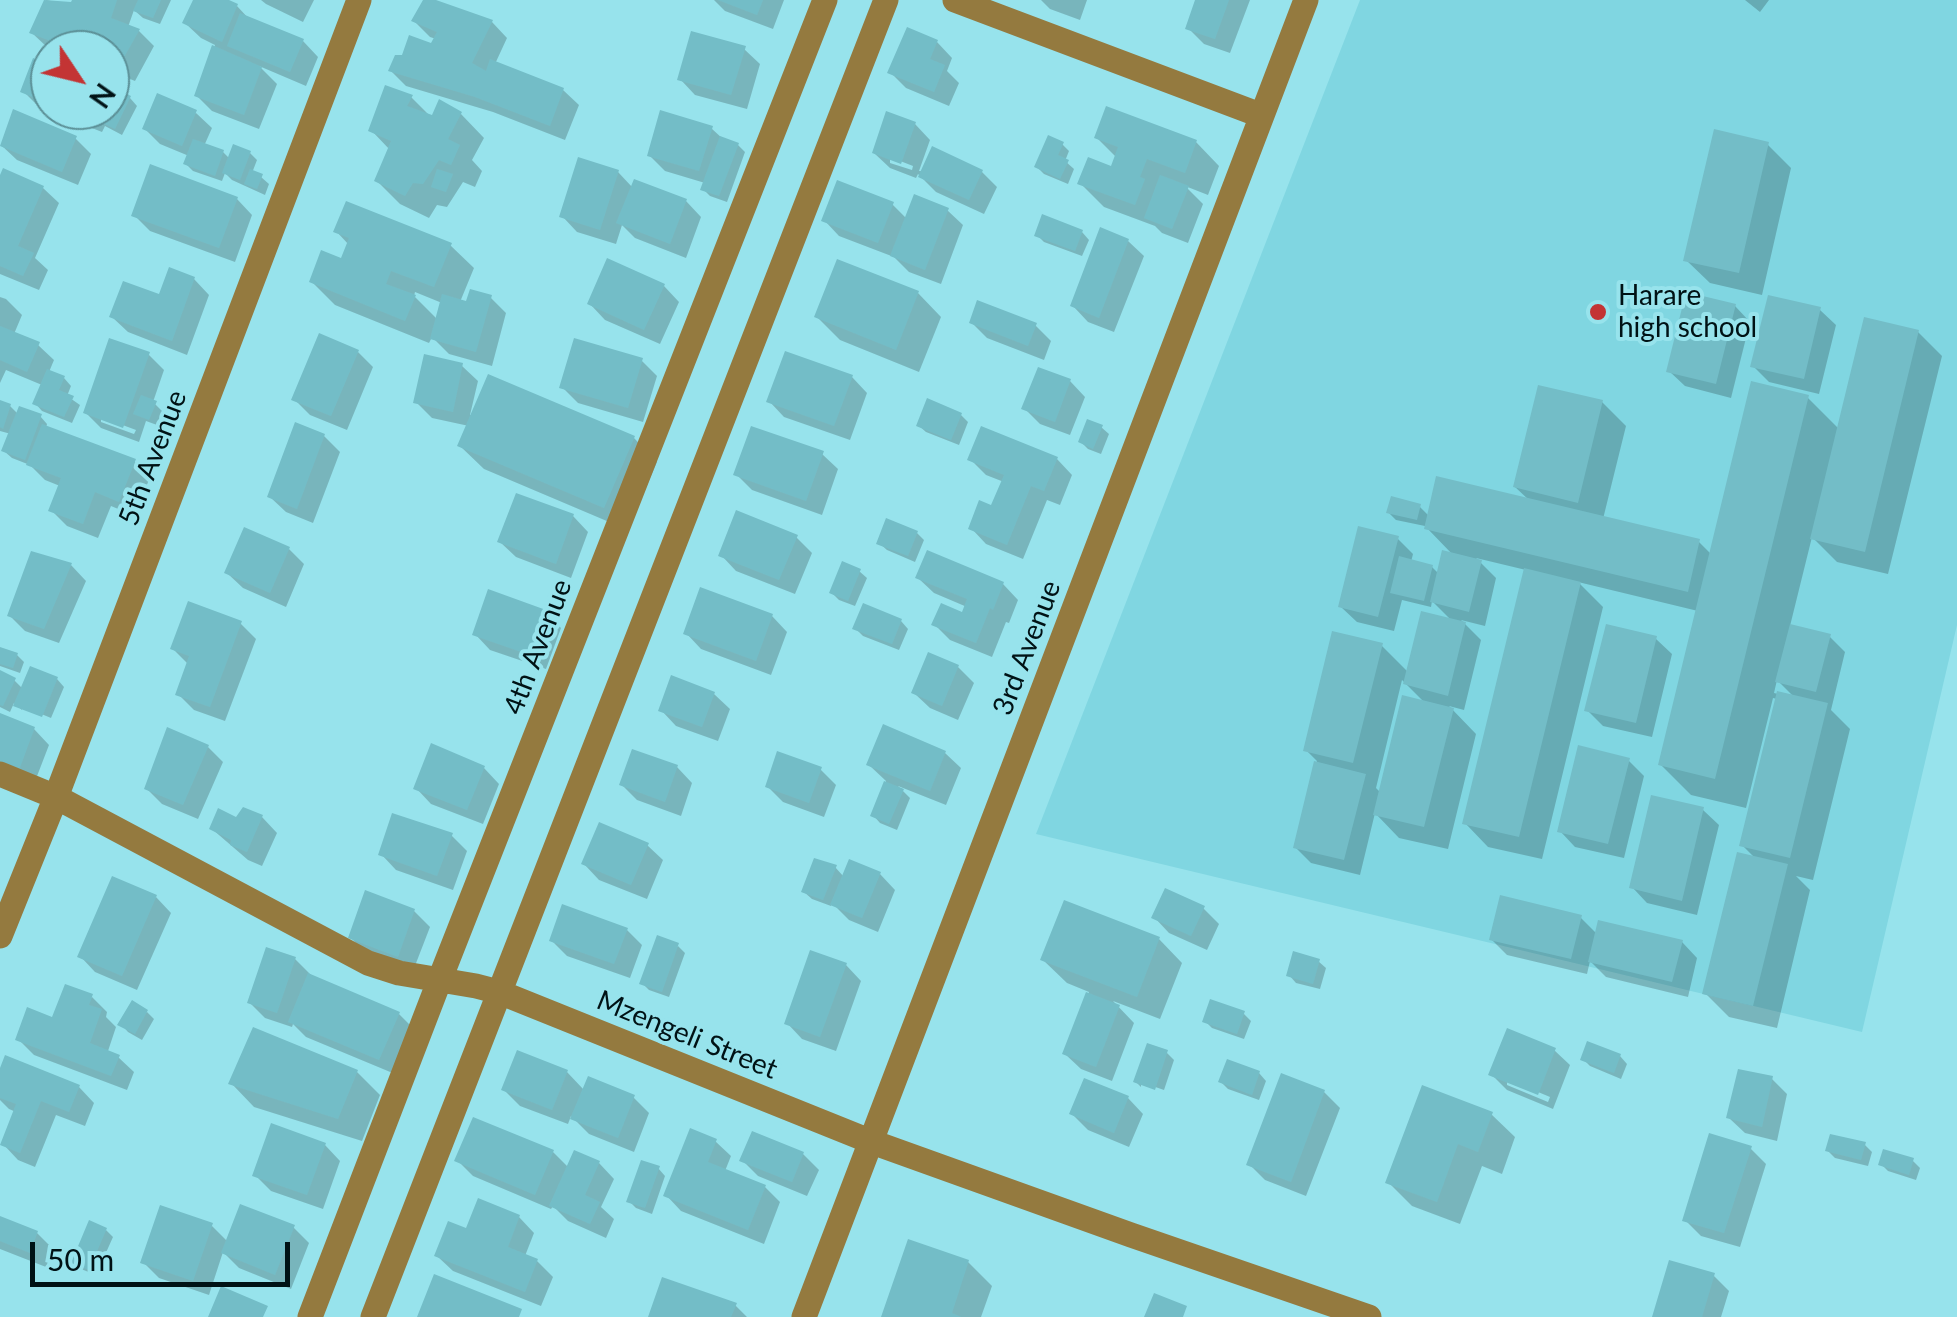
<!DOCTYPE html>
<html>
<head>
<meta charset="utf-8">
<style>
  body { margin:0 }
  #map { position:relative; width:1957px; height:1317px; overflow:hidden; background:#97e3ec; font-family:Lato,sans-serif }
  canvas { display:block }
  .north { position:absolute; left:30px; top:30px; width:100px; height:100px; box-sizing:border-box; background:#97e3ec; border:2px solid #5b8f96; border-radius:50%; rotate:125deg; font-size:28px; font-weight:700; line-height:40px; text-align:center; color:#001215 }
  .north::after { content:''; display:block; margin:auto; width:35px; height:45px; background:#c33434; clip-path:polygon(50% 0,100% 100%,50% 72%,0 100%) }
  .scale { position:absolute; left:30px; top:1242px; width:260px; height:45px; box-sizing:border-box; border:5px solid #001215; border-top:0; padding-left:12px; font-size:30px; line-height:35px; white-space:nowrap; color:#001215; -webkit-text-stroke:8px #97e3ec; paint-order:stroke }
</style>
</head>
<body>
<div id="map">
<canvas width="1957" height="1317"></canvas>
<div class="north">N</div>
<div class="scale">50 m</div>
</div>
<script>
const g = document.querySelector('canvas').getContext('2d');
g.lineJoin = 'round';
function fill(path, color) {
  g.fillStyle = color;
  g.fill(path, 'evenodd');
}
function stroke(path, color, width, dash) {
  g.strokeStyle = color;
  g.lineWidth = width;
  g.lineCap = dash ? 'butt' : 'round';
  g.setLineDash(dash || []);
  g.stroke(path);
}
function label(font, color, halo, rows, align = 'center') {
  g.font = font + ' Lato,sans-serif';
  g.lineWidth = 8;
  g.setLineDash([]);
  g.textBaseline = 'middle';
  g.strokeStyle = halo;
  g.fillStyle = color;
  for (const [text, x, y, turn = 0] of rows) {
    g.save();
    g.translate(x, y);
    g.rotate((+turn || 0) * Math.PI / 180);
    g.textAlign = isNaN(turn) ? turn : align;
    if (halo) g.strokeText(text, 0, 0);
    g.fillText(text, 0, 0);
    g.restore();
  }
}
fill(new Path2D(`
  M 1360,0 L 1957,0 L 1957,625 L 1862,1032 L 1036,834 Z`), '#80d6e1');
fill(new Path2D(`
  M 46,0 L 72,5 L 75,0 L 171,0 L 160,24 L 143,18 L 134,10 L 128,27 L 139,31 L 154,46 L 135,81 L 110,71 L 110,50 L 48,48 L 32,33 Z
  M 196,0 L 222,0 L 237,6 L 250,20 L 303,41 L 318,57 L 306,86 L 259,66 L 277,84 L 259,129 L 212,111 L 197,96 L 215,45 L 201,38 L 185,23 Z
  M 261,0 L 314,0 L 303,22 L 266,4 Z
  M 426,0 L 492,22 L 507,38 L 495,64 L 563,90 L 579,105 L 565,140 L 493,112 L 406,86 L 391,71 L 432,46 L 436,39 L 430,37 L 414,21 Z
  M 714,0 L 784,0 L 773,29 L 725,11 Z
  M 1041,0 L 1087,0 L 1080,20 L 1050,9 Z
  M 1198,0 L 1250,0 L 1230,53 L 1204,44 L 1188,28 Z
  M 1745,0 L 1769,0 L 1760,12 Z
  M 937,42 L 952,58 L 947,71 L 959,83 L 949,106 L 906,88 L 890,72 Z
  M 744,49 L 760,64 L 747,109 L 695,95 L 680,79 Z
  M 50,67 L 50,110 L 110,110 L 110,89 L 130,98 L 137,106 L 122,135 L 105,126 L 102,132 L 39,107 L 23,91 Z
  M 411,97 L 433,119 L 461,114 L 484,138 L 472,160 L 482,171 L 475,187 L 463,182 L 447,207 L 437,205 L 429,218 L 400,204 L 377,181 L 390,150 L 371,130 Z
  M 196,113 L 212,128 L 204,146 L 223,152 L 230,159 L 250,153 L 257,160 L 252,173 L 261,177 L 269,184 L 265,195 L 232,180 L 225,173 L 222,181 L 193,171 L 186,164 L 189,156 L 160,144 L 145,129 Z
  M 915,124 L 930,140 L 919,171 L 982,172 L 997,187 L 984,214 L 936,192 L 918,174 L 916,178 L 890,168 L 874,153 ZM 890,157 L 913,166 L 912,170 L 890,163 Z
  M 711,128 L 723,139 L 738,145 L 745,152 L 727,202 L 710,196 L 703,189 L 705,183 L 665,171 L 649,155 Z
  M 75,138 L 91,154 L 78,185 L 17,160 L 1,145 Z
  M 1097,138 L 1196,142 L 1219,166 L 1208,195 L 1185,186 L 1203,204 L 1188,243 L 1162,233 L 1155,226 L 1104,207 L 1080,183 L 1112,169 L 1117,158 Z
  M 1062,144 L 1069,151 L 1065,161 L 1074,169 L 1068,184 L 1044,174 L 1037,167 Z
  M 1768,145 L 1791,168 L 1762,295 L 1710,283 L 1686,260 Z
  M 618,172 L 633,188 L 686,201 L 701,217 L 686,258 L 635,238 L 622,225 L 616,244 L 577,232 L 562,216 Z
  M 0,182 L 43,188 L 59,203 L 35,258 L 48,270 L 39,290 L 0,274 Z
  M 237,199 L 252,215 L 235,262 L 150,231 L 134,215 Z
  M 892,204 L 907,219 L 947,210 L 963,225 L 941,284 L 909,272 L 894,257 L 839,236 L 824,220 Z
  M 336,231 L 450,245 L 474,268 L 460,302 L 468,304 L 491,298 L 506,313 L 492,366 L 449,354 L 432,337 L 429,343 L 335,305 L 312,282 L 342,261 L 349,245 ZM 415,292 L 442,303 L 438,320 L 414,296 Z
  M 1082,232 L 1089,240 L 1082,256 L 1044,242 L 1037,235 Z
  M 1128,241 L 1144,256 L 1114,332 L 1088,322 L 1073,306 Z
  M 194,279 L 209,295 L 187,355 L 128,332 L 112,317 L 161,297 Z
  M 664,286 L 679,302 L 660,344 L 605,320 L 590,304 Z
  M 918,293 L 941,317 L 919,372 L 840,340 L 817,317 Z
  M 0,297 L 6,299 L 22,315 L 14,334 L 38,345 L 54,360 L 49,372 L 64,378 L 71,386 L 67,396 L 80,405 L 72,423 L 42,411 L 35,403 L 42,385 L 6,370 L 0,383 Z
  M 1735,306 L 1750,322 L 1731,398 L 1685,386 L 1669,371 Z
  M 1820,310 L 1836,325 L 1819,394 L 1769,382 L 1753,366 Z
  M 971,322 L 1035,325 L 1051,341 L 1044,360 L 987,338 Z
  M 1918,332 L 1942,356 L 1888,574 L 1837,562 L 1812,537 L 1790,626 L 1829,636 L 1845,652 L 1831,710 L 1850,729 L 1813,880 L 1796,876 L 1810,890 L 1777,1028 L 1729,1017 L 1705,993 L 1756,859 L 1742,845 L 1777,699 L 1773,698 L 1746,808 L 1691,795 L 1660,764 L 1698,611 L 1578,582 L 1603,607 L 1542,859 L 1488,847 L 1465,823 L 1526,570 L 1476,558 L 1496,578 L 1485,626 L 1461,620 L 1481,640 L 1464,710 L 1449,706 L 1476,734 L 1448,849 L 1399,838 L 1375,813 L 1360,875 L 1311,863 L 1295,847 L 1317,761 L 1306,750 L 1381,645 L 1408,672 L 1452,621 L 1432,601 L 1431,607 L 1402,600 L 1394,631 L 1357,622 L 1341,607 L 1397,538 L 1413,554 L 1411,562 L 1432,567 L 1439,574 L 1454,556 L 1425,526 L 1396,520 L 1389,513 L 1419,506 L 1429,516 L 1530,501 L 1515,487 L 1602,402 L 1626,426 L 1603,519 L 1699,542 L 1711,554 L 1807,397 L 1839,429 ZM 1402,680 L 1426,704 L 1381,793 L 1376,788 ZM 1777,680 L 1795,698 L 1774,693 Z
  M 358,352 L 373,367 L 347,430 L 310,415 L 294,399 Z
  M 148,354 L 164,370 L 153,402 L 162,411 L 157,425 L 146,421 L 139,442 L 101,428 L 86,413 ZM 101,417 L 136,430 L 134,434 L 101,422 Z
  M 641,360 L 657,376 L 643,422 L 578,403 L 562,387 Z
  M 462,366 L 478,381 L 470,415 L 634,438 L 657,462 L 628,530 L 484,469 L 460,446 L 469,426 L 432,418 L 416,402 Z
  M 852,377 L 867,393 L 850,440 L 784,417 L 769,401 Z
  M 1070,381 L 1085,397 L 1070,435 L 1040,424 L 1024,408 Z
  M 0,403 L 10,406 L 18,414 L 40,416 L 47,424 L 46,428 L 134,461 L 150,477 L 135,516 L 111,506 L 98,538 L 67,526 L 51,510 L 60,486 L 45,480 L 30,465 L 12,458 L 4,451 L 11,434 L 0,431 Z
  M 961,415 L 968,422 L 959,445 L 926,432 L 918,425 Z
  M 1101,427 L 1109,434 L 1101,454 L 1088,449 L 1081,442 Z
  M 324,436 L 340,452 L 313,523 L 286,512 L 270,497 Z
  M 822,454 L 838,469 L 822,515 L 752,490 L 736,474 Z
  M 970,459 L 1057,459 L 1072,475 L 1060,505 L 1047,500 L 1023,559 L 986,544 L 971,528 L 993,508 L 1004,482 L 986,475 Z
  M 573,516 L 588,532 L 571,578 L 516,557 L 500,542 Z
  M 917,533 L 924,540 L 915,562 L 887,550 L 879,543 Z
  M 796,537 L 812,553 L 795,594 L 736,571 L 721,555 Z
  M 289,549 L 304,564 L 286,607 L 243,588 L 227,573 Z
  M 71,565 L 86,581 L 59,643 L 25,631 L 9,615 Z
  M 859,571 L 867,578 L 855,606 L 839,600 L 832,593 Z
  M 918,578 L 1003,584 L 1018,600 L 1009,623 L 1006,622 L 992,657 L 950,640 L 934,624 L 964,615 L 967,607 L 934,593 Z
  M 545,612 L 561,628 L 546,669 L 490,650 L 475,634 Z
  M 772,616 L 787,632 L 771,675 L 701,649 L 686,633 Z
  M 901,621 L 908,629 L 899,650 L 863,636 L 855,628 Z
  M 240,623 L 256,639 L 225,721 L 194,710 L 178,694 L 189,665 L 173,649 Z
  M 1656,639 L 1672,654 L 1652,737 L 1603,726 L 1587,710 Z
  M 0,650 L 17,655 L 24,662 L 20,673 L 0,666 Z
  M 958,667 L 974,683 L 958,720 L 930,708 L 914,693 Z
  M 0,673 L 14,680 L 23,689 L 57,679 L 64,687 L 51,718 L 22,706 L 22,710 L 14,703 L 10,712 L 0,707 Z
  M 714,694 L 730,709 L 718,741 L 676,726 L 661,710 Z
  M 0,716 L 34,729 L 49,745 L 34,784 L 0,770 Z
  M 208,747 L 223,762 L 198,819 L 162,804 L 146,788 Z
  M 945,753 L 961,768 L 946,805 L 898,786 L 910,798 L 897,830 L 880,823 L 873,815 L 886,781 L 869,765 Z
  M 1628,760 L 1644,776 L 1624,858 L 1575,847 L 1560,831 Z
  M 677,767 L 692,783 L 681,816 L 637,800 L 622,785 Z
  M 484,768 L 499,784 L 483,824 L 431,804 L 416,788 Z
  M 820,769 L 836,785 L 824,817 L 783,802 L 767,786 Z
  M 1703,810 L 1719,825 L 1697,915 L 1647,903 L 1632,887 Z
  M 262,817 L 277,833 L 262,866 L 248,860 L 212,829 L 237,820 Z
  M 451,835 L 467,851 L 453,890 L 396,870 L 381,854 Z
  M 647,845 L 663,860 L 647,899 L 599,880 L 584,864 Z
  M 835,867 L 844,877 L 880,874 L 895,890 L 878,932 L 849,920 L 832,903 L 831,906 L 812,899 L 804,892 Z
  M 156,897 L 171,913 L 137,990 L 95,972 L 80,956 Z
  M 1203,908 L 1219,924 L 1207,950 L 1169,933 L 1154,917 Z
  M 414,911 L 430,927 L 413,971 L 366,953 L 350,937 Z
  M 1581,918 L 1597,934 L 1682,942 L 1697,958 L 1688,997 L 1606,977 L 1590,961 L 1587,974 L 1507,955 L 1491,939 Z
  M 627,930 L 642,945 L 630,978 L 567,956 L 551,940 Z
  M 1159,939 L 1182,963 L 1160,1019 L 1113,1001 L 1134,1023 L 1112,1081 L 1081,1069 L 1065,1054 L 1089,992 L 1067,983 L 1043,960 Z
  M 678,946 L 685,953 L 669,997 L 649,990 L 642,983 Z
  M 295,959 L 311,975 L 399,1014 L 414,1029 L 395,1074 L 306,1037 L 293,1024 L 292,1027 L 265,1018 L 249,1002 Z
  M 1318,961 L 1326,968 L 1320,989 L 1296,983 L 1289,975 Z
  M 846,965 L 861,981 L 836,1051 L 802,1039 L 787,1023 Z
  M 92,997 L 107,1012 L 106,1017 L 116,1027 L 108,1051 L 118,1057 L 134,1072 L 127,1090 L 34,1055 L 18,1039 Z
  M 147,1012 L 154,1019 L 142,1040 L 128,1032 L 121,1024 Z
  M 1244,1014 L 1251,1021 L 1244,1039 L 1212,1028 L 1205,1021 Z
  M 1554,1050 L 1570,1065 L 1553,1109 L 1507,1090 L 1491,1074 ZM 1507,1079 L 1550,1097 L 1548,1102 L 1507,1085 Z
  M 1166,1052 L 1174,1060 L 1164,1090 L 1141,1082 L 1141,1087 L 1136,1082 Z
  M 1620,1056 L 1627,1064 L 1621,1079 L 1590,1066 L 1583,1059 Z
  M 357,1072 L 380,1095 L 362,1141 L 254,1107 L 231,1083 Z
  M 567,1072 L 584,1090 L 633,1097 L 649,1113 L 634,1152 L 589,1134 L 571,1116 L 568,1124 L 520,1106 L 504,1090 Z
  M 1259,1073 L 1266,1081 L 1259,1100 L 1228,1089 L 1221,1082 Z
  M 0,1075 L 79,1087 L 94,1103 L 85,1126 L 56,1115 L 35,1167 L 18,1160 L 3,1144 L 16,1112 L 9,1109 L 0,1100 Z
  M 1772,1079 L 1787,1094 L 1777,1141 L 1745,1133 L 1729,1118 Z
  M 1324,1092 L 1340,1108 L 1306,1196 L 1265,1180 L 1249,1164 Z
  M 1128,1098 L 1143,1114 L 1129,1147 L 1088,1130 L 1072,1114 Z
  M 1491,1114 L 1515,1137 L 1502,1174 L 1482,1166 L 1460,1224 L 1412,1206 L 1388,1182 Z
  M 715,1141 L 731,1156 L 725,1171 L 765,1187 L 780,1202 L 764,1244 L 681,1211 L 666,1195 Z
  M 325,1145 L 340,1161 L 323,1209 L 271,1191 L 255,1175 Z
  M 1865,1145 L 1872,1152 L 1868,1166 L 1835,1158 L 1828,1151 Z
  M 1750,1148 L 1766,1164 L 1740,1247 L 1701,1236 L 1685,1220 Z
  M 553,1152 L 569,1168 L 599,1163 L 614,1179 L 601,1207 L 614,1219 L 606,1238 L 568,1221 L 553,1206 L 551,1209 L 473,1176 L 457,1160 Z
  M 803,1154 L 819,1170 L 807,1196 L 758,1176 L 742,1160 Z
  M 1912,1160 L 1920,1168 L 1916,1180 L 1888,1171 L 1881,1164 Z
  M 658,1168 L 665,1176 L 652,1214 L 636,1208 L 629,1201 Z
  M 519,1217 L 534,1233 L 525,1256 L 537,1261 L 553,1277 L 541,1306 L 453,1271 L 437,1256 L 467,1231 Z
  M 0,1219 L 37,1233 L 53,1249 L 46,1267 L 0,1249 Z
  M 212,1226 L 228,1242 L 293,1227 L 309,1243 L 291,1289 L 239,1268 L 223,1252 L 209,1295 L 159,1278 L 143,1262 Z
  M 106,1230 L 113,1237 L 96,1275 L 81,1269 L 74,1262 Z
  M 968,1262 L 992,1286 L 981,1317 L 883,1317 Z
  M 1713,1275 L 1729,1291 L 1721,1317 L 1654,1317 Z
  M 735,1305 L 747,1317 L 651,1317 Z`), '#0003');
fill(new Path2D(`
  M 44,0 L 71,2 L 72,0 L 117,0 L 111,18 L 140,29 L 119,66 L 110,63 L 110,50 L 75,50 L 29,33 Z
  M 138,0 L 161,0 L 153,18 L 133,11 Z
  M 193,0 L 229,0 L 238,4 L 222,42 L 182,23 Z
  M 423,0 L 436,0 L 493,20 L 472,63 L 486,71 L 490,59 L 564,88 L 550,126 L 475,97 L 388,71 L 395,55 L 402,55 L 409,35 L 431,43 L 437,32 L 411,21 Z
  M 718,0 L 763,0 L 757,15 Z
  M 1195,0 L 1229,0 L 1215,39 L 1185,29 Z
  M 240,13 L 304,39 L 290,72 L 227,46 Z
  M 907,27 L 938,40 L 930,59 L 945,65 L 934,92 L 887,73 Z
  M 691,31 L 746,46 L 731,95 L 677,80 Z
  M 212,45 L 262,67 L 244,115 L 194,96 Z
  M 33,58 L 50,65 L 50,104 L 20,92 Z
  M 385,85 L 413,95 L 407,106 L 432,115 L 439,99 L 462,112 L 448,139 L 460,145 L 451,165 L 439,160 L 423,184 L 413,183 L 405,196 L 374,181 L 391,141 L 368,131 Z
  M 110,86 L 131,96 L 115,129 L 92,118 L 96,110 L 110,110 Z
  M 157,93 L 197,110 L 182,146 L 142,129 Z
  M 1106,106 L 1197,140 L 1185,173 L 1147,159 L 1140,177 L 1145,179 L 1135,205 L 1077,184 L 1088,157 L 1111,166 L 1118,147 L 1094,138 Z
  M 13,109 L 77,136 L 62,172 L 0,146 Z
  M 66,110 L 90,110 L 87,118 Z
  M 660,110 L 713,126 L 699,171 L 647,156 Z
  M 886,111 L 916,122 L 901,164 L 872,153 Z
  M 1714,129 L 1769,142 L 1739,273 L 1683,261 Z
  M 1048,135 L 1064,142 L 1058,155 L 1069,160 L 1060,179 L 1034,167 Z
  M 720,136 L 739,143 L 719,196 L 700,190 Z
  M 193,139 L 224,150 L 215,176 L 183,164 Z
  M 233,144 L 251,151 L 240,180 L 222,173 Z
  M 932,146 L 983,170 L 969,200 L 918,177 Z
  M 578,157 L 619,170 L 600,230 L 559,217 Z
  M 150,164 L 238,197 L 219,248 L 131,216 Z
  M 3,168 L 44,186 L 18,246 L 34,253 L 23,276 L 0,266 L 0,175 Z
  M 250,169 L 263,174 L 257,189 L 244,184 Z
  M 437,169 L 453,174 L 446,192 L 431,187 Z
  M 1160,175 L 1189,186 L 1172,229 L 1144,218 Z
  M 634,179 L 687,199 L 670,244 L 616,223 Z
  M 837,180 L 894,202 L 878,243 L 821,221 Z
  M 914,194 L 949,208 L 925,270 L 890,256 Z
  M 346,201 L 452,243 L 434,287 L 391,271 L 386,284 L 416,295 L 405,321 L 309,282 L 321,250 L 341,258 L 349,238 L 333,232 Z
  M 1042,214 L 1083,230 L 1075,251 L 1034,236 Z
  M 1100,227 L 1129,239 L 1099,318 L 1070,306 Z
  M 607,258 L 665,284 L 644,330 L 587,304 Z
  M 837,259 L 919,291 L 896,350 L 814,317 Z
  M 169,267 L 195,277 L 172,341 L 109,317 L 123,281 L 159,294 Z
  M 470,289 L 492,295 L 476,352 L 430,339 L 442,294 L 466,301 Z
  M 1686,292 L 1736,304 L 1716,384 L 1666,372 Z
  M 1768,295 L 1821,307 L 1804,379 L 1750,367 Z
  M 977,300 L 1037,323 L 1028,346 L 969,323 Z
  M 1864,317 L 1919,330 L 1865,552 L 1810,539 Z
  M 0,326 L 40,342 L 27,372 L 0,360 Z
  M 319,333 L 359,350 L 331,416 L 291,400 Z
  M 109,338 L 150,352 L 123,428 L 83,413 Z
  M 574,338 L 643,358 L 628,408 L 559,388 Z
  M 785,351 L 853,375 L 834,426 L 766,402 Z
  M 424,354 L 463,363 L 453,412 L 413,403 Z
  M 1038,367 L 1071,379 L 1055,422 L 1021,409 Z
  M 47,369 L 65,376 L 59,390 L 74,396 L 64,417 L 32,404 Z
  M 488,374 L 635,436 L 604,508 L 457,446 Z
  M 1751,381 L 1809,395 L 1715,779 L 1658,765 Z
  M 1538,385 L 1603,400 L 1578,503 L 1513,487 Z
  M 141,395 L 157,401 L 149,420 L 133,414 Z
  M 927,398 L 962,413 L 951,440 L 916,426 Z
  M 0,400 L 11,404 L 3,429 L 0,427 Z
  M 19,406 L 42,414 L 25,460 L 1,451 Z
  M 1087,419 L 1103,425 L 1093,449 L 1078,442 Z
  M 295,422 L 325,434 L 297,509 L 267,497 Z
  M 42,424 L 136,459 L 119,502 L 95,492 L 83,524 L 48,511 L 61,478 L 26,465 Z
  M 751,426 L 824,451 L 806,501 L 733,475 Z
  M 981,426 L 1058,457 L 1044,491 L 1031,486 L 1007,545 L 968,529 L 979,500 L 991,505 L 1004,475 L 967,460 Z
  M 1436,476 L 1700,539 L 1688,592 L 1424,529 Z
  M 516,493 L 574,514 L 556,564 L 497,542 Z
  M 1391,496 L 1421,504 L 1417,520 L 1386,513 Z
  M 736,510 L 798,535 L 779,580 L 718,556 Z
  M 886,518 L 918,531 L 908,556 L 876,544 Z
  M 1358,526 L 1399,536 L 1378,617 L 1338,607 Z
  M 244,527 L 290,547 L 270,593 L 224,573 Z
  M 927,550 L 1004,582 L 993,610 L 990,608 L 976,643 L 931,625 L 941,603 L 962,612 L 967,599 L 915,578 Z
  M 1442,550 L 1482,560 L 1469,612 L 1430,602 Z
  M 31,551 L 72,563 L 44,629 L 7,616 Z
  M 1399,556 L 1433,565 L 1424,601 L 1390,593 Z
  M 842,561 L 861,569 L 848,601 L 829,593 Z
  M 1524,568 L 1581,582 L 1519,837 L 1462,824 Z
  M 700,587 L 773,614 L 756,661 L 683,634 Z
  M 488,589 L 546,610 L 530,655 L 472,635 Z
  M 188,601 L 242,621 L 210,707 L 175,695 L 189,656 L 170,649 Z
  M 863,603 L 902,619 L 892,644 L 852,629 Z
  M 1421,611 L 1466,622 L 1448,696 L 1403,684 Z
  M 1606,624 L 1657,636 L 1636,723 L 1584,711 Z
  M 1790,624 L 1831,634 L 1816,692 L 1775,682 Z
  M 1332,631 L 1383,643 L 1353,763 L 1303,751 Z
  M 0,647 L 18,653 L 13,668 L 0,664 Z
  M 928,652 L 959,665 L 942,706 L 911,693 Z
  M 30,666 L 58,677 L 42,717 L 13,706 Z
  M 0,670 L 16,678 L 3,706 L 0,705 Z
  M 671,675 L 715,692 L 702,727 L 658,711 Z
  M 1777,691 L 1828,703 L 1790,858 L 1739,846 Z
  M 1402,695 L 1454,708 L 1424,827 L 1373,815 Z
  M 0,713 L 35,727 L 19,770 L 0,763 Z
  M 883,724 L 946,751 L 930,791 L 866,765 Z
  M 167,727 L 209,745 L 183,805 L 144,789 Z
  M 431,743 L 485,766 L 467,810 L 413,789 Z
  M 1578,745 L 1630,758 L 1608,844 L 1557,832 Z
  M 632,749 L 678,765 L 665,802 L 619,785 Z
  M 777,751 L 822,767 L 809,803 L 765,787 Z
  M 1314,761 L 1366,774 L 1344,860 L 1293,848 Z
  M 884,781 L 904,789 L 889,824 L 870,816 Z
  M 1651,795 L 1704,807 L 1682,901 L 1629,888 Z
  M 243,807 L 263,815 L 247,852 L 230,845 L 231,840 L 209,829 L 218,808 L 236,817 Z
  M 392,813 L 453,833 L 437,876 L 378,855 Z
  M 599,822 L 649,843 L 631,885 L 581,864 Z
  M 1737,852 L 1788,864 L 1753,1006 L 1702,994 Z
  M 814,858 L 837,865 L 823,900 L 801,892 Z
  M 849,859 L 881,872 L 862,918 L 830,905 Z
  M 112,876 L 157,895 L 122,976 L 77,957 Z
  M 1165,888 L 1205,906 L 1191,936 L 1151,918 Z
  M 365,890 L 415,909 L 398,957 L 348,938 Z
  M 1500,895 L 1582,915 L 1571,959 L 1489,940 Z
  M 1064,900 L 1160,937 L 1137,997 L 1040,960 Z
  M 562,904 L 628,928 L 614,964 L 549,941 Z
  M 1598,920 L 1683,940 L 1672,982 L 1588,962 Z
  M 657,935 L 679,943 L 662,992 L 639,984 Z
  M 266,947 L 296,957 L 277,1013 L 247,1003 Z
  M 810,950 L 847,963 L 820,1037 L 784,1024 Z
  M 1293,951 L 1320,959 L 1313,984 L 1286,976 Z
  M 308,973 L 400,1012 L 379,1060 L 288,1022 Z
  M 65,984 L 93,994 L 89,1005 L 102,1009 L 90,1043 L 120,1055 L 111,1076 L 15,1040 L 27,1007 L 52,1017 Z
  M 1086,992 L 1120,1005 L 1096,1067 L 1062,1054 Z
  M 1210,999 L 1245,1011 L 1237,1034 L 1202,1022 Z
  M 132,1000 L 148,1010 L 135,1034 L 117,1025 Z
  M 253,1027 L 358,1070 L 338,1119 L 228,1084 Z
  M 1507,1028 L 1556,1048 L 1538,1095 L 1488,1075 Z
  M 1587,1041 L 1621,1054 L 1614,1073 L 1580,1060 Z
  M 1147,1043 L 1168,1050 L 1155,1090 L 1133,1082 Z
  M 517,1050 L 568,1070 L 552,1110 L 501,1090 Z
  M 5,1055 L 80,1085 L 69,1112 L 41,1101 L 20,1153 L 0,1145 L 16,1104 L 0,1098 L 0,1068 Z
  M 1227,1059 L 1260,1071 L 1252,1095 L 1218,1082 Z
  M 1738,1069 L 1773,1076 L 1762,1127 L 1726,1118 Z
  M 1281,1073 L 1325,1090 L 1291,1182 L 1246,1165 Z
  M 588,1076 L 635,1095 L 618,1138 L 570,1119 Z
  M 1084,1078 L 1129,1096 L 1114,1133 L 1069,1114 Z
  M 1422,1085 L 1493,1112 L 1478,1152 L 1458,1144 L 1437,1202 L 1385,1183 Z
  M 473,1117 L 554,1150 L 535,1195 L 454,1161 Z
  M 271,1123 L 326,1143 L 307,1195 L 252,1176 Z
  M 690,1128 L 717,1139 L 708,1162 L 766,1185 L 748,1230 L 663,1196 Z
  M 752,1131 L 804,1152 L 792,1182 L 739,1161 Z
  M 1709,1133 L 1752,1146 L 1724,1233 L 1682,1221 Z
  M 1830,1134 L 1866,1142 L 1861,1160 L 1825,1151 Z
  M 1883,1149 L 1914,1158 L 1909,1175 L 1878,1165 Z
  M 574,1150 L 600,1161 L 585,1195 L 600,1202 L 590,1224 L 549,1206 Z
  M 641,1160 L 660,1166 L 645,1208 L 626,1202 Z
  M 478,1198 L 520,1215 L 508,1247 L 538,1259 L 525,1292 L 434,1256 L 448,1221 L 466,1228 Z
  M 240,1204 L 295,1225 L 275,1275 L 221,1253 Z
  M 160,1205 L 213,1223 L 193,1281 L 140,1263 Z
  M 0,1216 L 38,1231 L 30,1253 L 0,1241 Z
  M 89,1220 L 107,1228 L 89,1270 L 71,1263 Z
  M 908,1239 L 969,1260 L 952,1313 L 961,1317 L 881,1317 Z
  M 1669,1260 L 1715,1273 L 1702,1317 L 1652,1317 Z
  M 434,1274 L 522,1309 L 519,1317 L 417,1317 Z
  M 662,1277 L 737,1303 L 731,1317 L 648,1317 Z
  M 221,1286 L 268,1306 L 263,1317 L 208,1317 Z
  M 1154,1293 L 1187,1306 L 1183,1317 L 1144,1317 Z`), '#73bdc7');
stroke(new Path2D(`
  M 955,0 L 1260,115
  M 0,774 L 56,797 L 368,963 L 399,973 L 476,986 L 499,992 L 872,1142 L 1131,1235 L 1369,1317
  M 0,936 L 56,797 L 359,0
  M 310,1317 L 440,979 L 825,0
  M 373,1317 L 886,0
  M 804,1317 L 1306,0`), '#947a3f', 25);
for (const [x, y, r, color] of [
  [1598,312,10,"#c33434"]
]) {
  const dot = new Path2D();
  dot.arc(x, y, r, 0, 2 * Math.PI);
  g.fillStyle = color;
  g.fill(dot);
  stroke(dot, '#97e3ec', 4);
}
label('28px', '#001215', '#97e3ec', [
  ["Harare",1618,296],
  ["high school",1618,328]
], 'left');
label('28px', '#001215', '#97e3ec', [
  ["5th Avenue",153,458,-69],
  ["4th Avenue",538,647,-69],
  ["3rd Avenue",1027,648,-69],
  ["Mzengeli Street",687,1035,22]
]);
</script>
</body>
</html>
